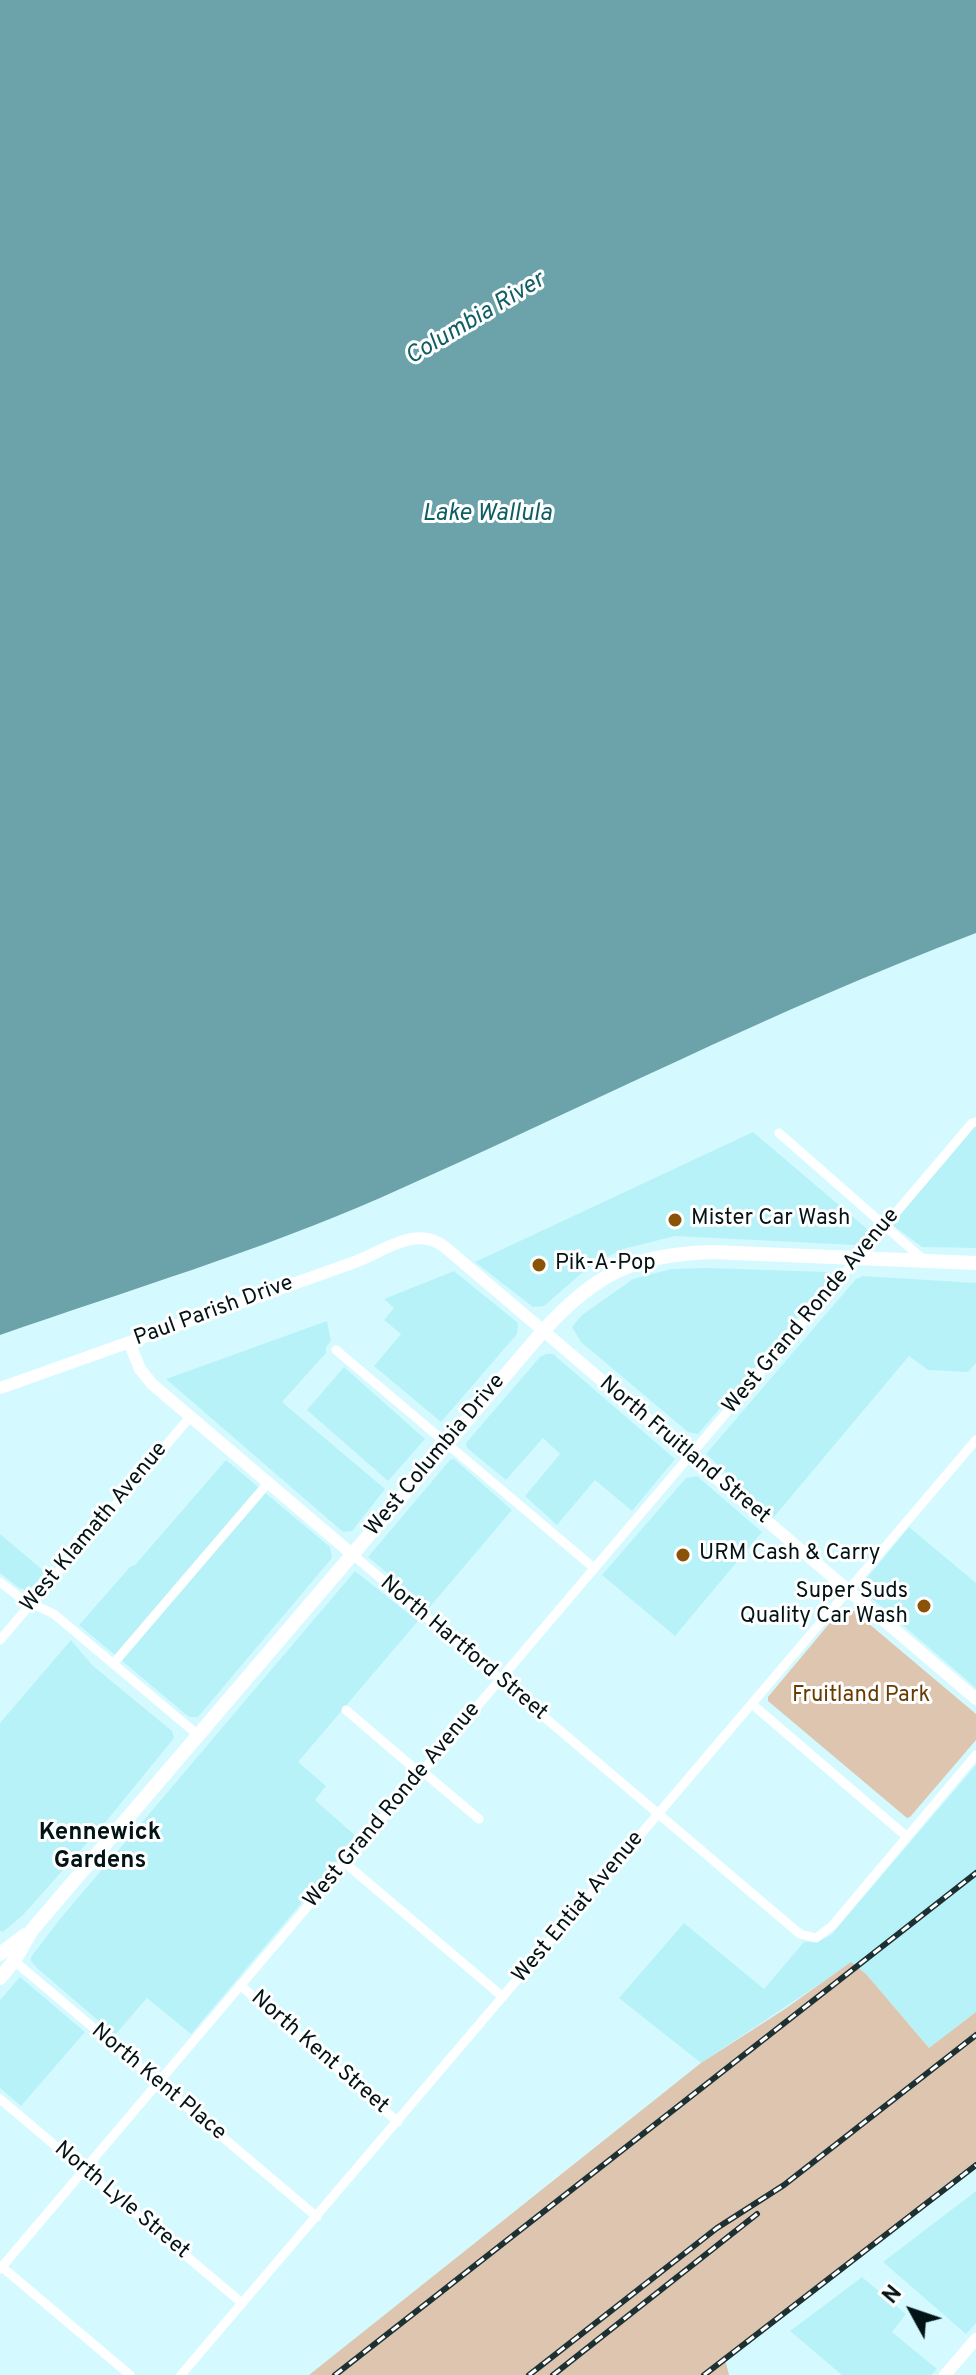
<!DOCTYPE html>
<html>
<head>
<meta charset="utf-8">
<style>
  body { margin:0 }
  #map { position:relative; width:976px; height:2375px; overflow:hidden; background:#d4faff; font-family:Overpass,sans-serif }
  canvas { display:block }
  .north { position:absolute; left:872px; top:2271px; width:80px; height:80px; -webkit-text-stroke:6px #fff; paint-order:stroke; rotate:310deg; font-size:22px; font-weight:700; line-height:32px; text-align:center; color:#031416 }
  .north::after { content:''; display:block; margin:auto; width:28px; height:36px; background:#031416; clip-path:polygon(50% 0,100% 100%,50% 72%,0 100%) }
</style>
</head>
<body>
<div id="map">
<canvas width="976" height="2375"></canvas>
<div class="north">N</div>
</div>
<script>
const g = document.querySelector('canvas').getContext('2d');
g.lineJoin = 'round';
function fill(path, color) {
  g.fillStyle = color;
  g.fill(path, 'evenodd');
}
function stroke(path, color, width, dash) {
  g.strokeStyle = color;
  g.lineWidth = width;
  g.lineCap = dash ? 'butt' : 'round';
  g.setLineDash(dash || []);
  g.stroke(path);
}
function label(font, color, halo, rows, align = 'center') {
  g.font = font + ' Overpass,sans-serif';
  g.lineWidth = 6;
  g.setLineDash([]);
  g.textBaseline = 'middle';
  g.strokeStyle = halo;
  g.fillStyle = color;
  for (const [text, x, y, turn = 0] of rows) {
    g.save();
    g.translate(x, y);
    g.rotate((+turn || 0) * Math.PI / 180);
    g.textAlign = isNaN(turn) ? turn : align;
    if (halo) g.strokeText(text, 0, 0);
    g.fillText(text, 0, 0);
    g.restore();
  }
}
fill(new Path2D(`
  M 976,1121 L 976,1248 L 922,1247 L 891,1224 Z
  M 753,1132 L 866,1228 L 869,1234 L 864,1240 L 855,1245 L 675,1236 L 623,1249 L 590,1266 L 544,1306 L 533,1307 L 475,1262 Z
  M 708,1268 L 828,1272 L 831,1279 L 698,1434 L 688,1432 L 581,1342 L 572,1327 L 582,1315 L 633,1279 L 671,1269 Z
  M 454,1271 L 518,1323 L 517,1334 L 441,1422 L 374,1366 L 401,1334 L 384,1320 L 394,1308 L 384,1299 Z
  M 863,1276 L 976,1283 L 976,1363 L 968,1372 L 928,1370 L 909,1356 L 774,1517 L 706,1454 L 856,1279 Z
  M 327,1321 L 331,1341 L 326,1347 L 326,1353 L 282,1402 L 385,1489 L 352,1531 L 343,1532 L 166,1379 Z
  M 546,1354 L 553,1354 L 675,1459 L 632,1511 L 595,1480 L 557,1525 L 525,1496 L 560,1454 L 543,1438 L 506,1480 L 467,1448 L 466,1443 L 540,1357 Z
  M 344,1367 L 425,1439 L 388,1481 L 307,1410 Z
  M 454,1459 L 512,1510 L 429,1608 L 368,1557 L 450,1460 Z
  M 226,1460 L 330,1547 L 332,1558 L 198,1717 L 189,1717 L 79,1625 L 130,1567 L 135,1565 Z
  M 697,1476 L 762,1532 L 675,1636 L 602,1575 L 686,1478 Z
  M 909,1527 L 976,1583 L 976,1688 L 862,1590 L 862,1584 Z
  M 0,1534 L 45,1572 L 29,1591 L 19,1588 L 0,1573 Z
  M 355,1571 L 418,1621 L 298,1762 L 326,1786 L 315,1800 L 357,1837 L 191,2034 L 147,1998 L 115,2035 L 37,1968 L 31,1961 L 31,1957 L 60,1919 Z
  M 71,1640 L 92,1665 L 172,1731 L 174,1738 L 104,1824 L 23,1915 L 3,1932 L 0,1931 L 0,1723 Z
  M 976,1765 L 976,2012 L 929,2048 L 866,1974 L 851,1963 L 701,2063 L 619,1998 L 684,1923 L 764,1989 L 804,1942 L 817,1942 L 831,1935 Z
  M 20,1977 L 85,2032 L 21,2106 L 0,2088 L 0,2000 Z
  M 976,2191 L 976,2323 L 966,2334 L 883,2262 Z
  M 862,2277 L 906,2314 L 892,2332 L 937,2369 L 931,2375 L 842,2375 L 790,2331 Z`), '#b8f2f9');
fill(new Path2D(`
  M 849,1607 L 976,1714 L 976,1740 L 910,1817 L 907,1818 L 768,1701 L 768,1697 L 834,1618 Z
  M 851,1962 L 866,1974 L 929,2048 L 976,2012 L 976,2161 L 725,2359 L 729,2375 L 309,2375 L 701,2063 L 785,2009 Z`), '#ddc5af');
fill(new Path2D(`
  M 0,0 L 976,0 L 976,933 C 773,1010 579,1110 380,1198 C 259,1251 126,1291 0,1335 Z`), '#6ca3aa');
stroke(new Path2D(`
  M 779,1133 L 925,1261
  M 336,1350 L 594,1568
  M 352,1554 L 800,1934 L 816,1938 L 832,1926 L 976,1755
  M 0,1582 L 22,1599 L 54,1614 L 198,1735
  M 0,1640 L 190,1417
  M 113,1664 L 268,1483
  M 752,1704 L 906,1836
  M 346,1710 L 415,1769 L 428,1776 L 479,1819
  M 345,1863 L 503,1997
  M 12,1959 L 317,2217
  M 240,1985 L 398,2122
  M 0,2099 L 242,2303
  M 2,2267 L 130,2375
  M 0,2269 L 972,1123 L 976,1122
  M 181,2375 L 976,1440`), '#fff', 9);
stroke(new Path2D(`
  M 129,1342 L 140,1369 L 152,1384 L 352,1554
  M 0,1388 L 355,1262 C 386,1250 418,1224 446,1248 L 976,1699
  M 945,2375 L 976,2339`), '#fff', 12);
stroke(new Path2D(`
  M 0,1954 L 25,1935
  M 0,1978 L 14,1961 L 32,1930 L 543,1331 C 597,1273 632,1255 712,1252 L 976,1263`), '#fff', 14);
const rail = new Path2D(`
  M 335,2375 L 976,1873
  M 529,2375 L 717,2228 L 784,2185 L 976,2035
  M 553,2375 L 757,2214
  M 704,2375 L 976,2165`);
stroke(rail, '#1d3133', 6);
stroke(rail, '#fff', 3, [9]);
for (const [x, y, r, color] of [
  [675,1220,8,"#8b5307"],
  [539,1265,8,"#8b5307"],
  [683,1555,8,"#8b5307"],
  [924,1606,8,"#8b5307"]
]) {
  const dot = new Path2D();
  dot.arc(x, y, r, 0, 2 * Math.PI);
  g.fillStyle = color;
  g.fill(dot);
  stroke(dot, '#fff', 3);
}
label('22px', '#031416', '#fff', [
  ["Mister Car Wash",691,1220],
  ["Pik-A-Pop",555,1265],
  ["URM Cash & Carry",699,1555],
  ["Super Suds",908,1593,"right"],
  ["Quality Car Wash",908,1618,"right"]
], 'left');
label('22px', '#031416', '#fff', [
  ["Paul Parish Drive",214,1312,-20],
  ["West Grand Ronde Avenue",812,1312,-50],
  ["North Fruitland Street",684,1451,40],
  ["West Columbia Drive",436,1456,-50],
  ["West Klamath Avenue",95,1528,-50],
  ["North Hartford Street",463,1649,40],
  ["West Grand Ronde Avenue",393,1806,-50],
  ["West Entiat Avenue",579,1908,-50],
  ["North Kent Street",319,2053,41],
  ["North Kent Place",158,2083,40],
  ["North Lyle Street",121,2201,40]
]);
label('22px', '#673b01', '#fff', [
  ["Fruitland Park",861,1697]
]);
label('italic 24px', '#0f5e65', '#fff', [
  ["Columbia River",476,320,-31],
  ["Lake Wallula",487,515]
]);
label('bold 24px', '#031416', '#fff', [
  ["Kennewick",100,1834],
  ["Gardens",100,1862]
]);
</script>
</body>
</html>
